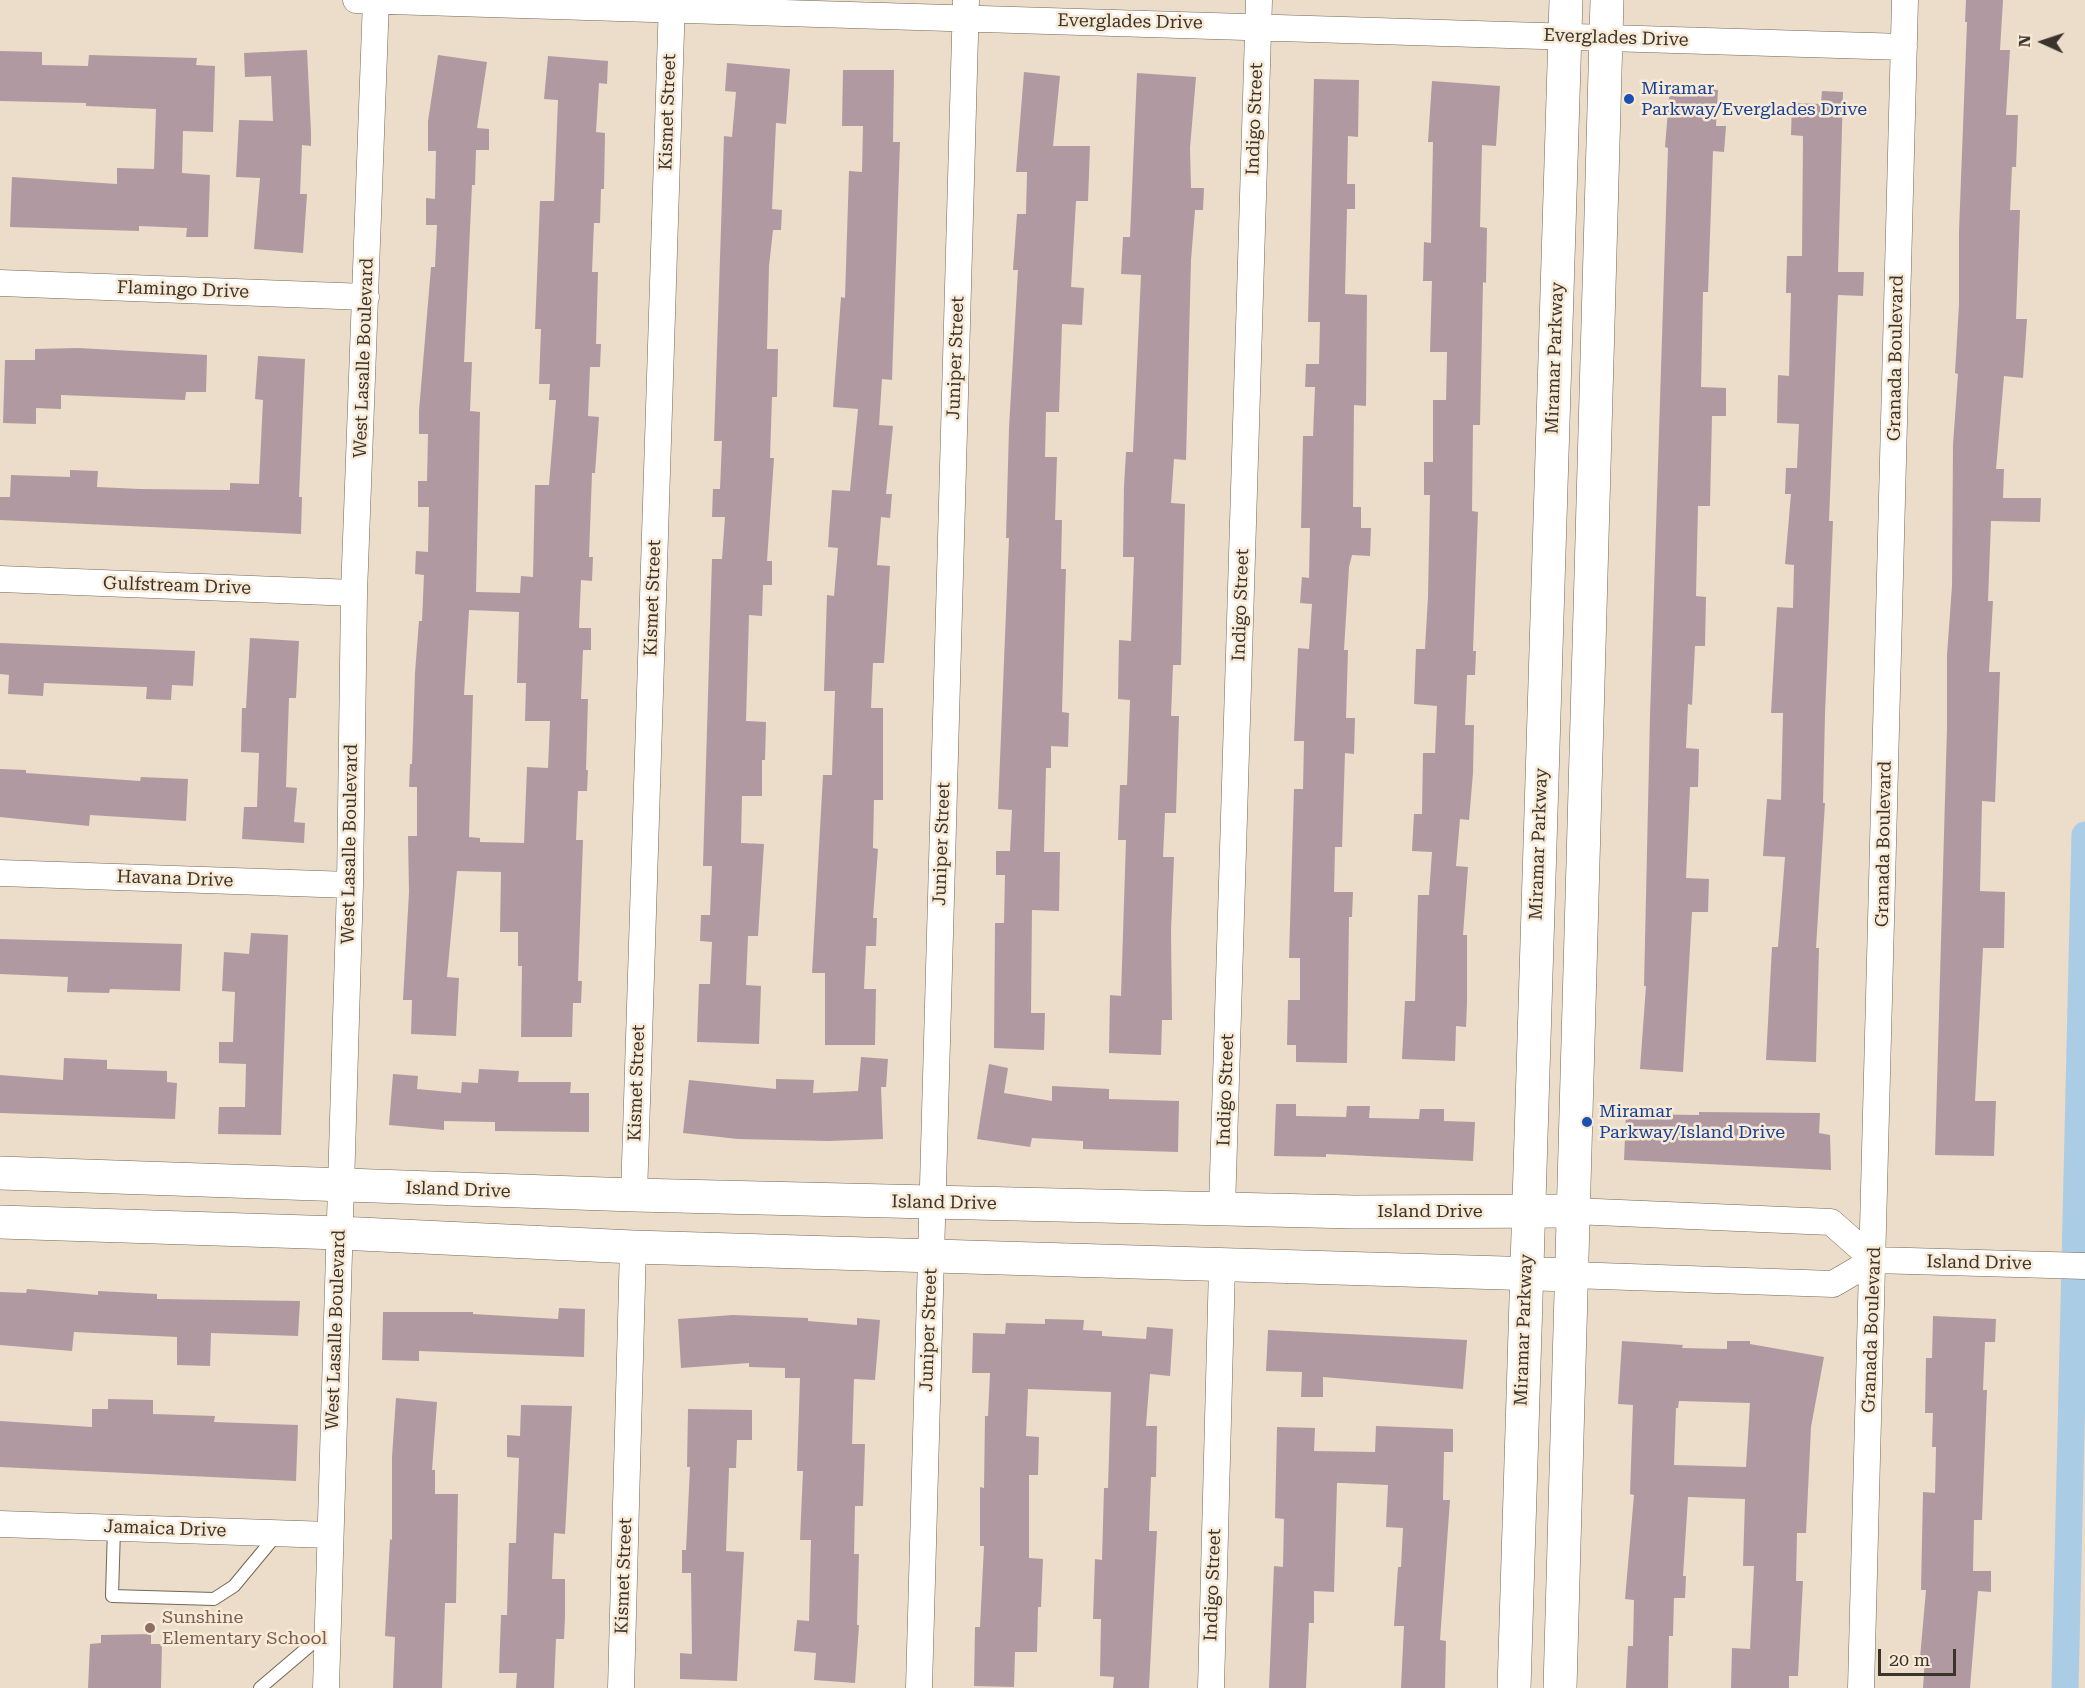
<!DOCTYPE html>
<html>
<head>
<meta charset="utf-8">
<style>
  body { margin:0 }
  #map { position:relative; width:2085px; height:1688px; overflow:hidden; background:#ebddc9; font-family:"Roboto Serif",serif }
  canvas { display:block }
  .north { position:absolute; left:2013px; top:12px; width:60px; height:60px; -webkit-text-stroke:4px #f9ead6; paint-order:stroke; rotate:273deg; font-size:16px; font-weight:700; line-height:24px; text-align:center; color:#3a342c }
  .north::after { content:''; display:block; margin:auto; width:21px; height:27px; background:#3a342c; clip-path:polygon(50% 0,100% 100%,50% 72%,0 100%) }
  .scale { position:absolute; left:1878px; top:1649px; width:78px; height:27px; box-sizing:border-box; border:3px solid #3a342c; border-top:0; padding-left:8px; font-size:18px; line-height:21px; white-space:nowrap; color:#3a342c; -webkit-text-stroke:4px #f9ead6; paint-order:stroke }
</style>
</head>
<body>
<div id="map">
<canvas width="2085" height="1688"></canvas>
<div class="north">N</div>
<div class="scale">20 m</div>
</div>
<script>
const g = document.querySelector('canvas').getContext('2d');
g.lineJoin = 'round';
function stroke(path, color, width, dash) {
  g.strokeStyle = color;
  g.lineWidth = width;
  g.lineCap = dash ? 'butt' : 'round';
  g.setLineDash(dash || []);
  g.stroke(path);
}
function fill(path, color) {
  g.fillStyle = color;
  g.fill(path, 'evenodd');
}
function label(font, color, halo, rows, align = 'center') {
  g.font = font + ' "Roboto Serif",serif';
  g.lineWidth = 5;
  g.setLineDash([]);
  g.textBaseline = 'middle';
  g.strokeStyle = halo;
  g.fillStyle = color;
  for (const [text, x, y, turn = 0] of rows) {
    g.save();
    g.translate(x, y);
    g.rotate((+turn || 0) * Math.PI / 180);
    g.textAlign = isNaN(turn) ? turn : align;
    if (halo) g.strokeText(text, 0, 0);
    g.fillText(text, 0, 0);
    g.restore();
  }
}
stroke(new Path2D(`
  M 2065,1688 L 2085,835`), '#aacce4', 27);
fill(new Path2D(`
  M 1966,0 L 2003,0 L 2000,50 L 2010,50 L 2006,115 L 2018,115 L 2016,167 L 2012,167 L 2010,210 L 2020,210 L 2016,319 L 2027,319 L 2023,378 L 2004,376 L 1996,469 L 2004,469 L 2003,498 L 2041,498 L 2040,522 L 1991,521 L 1988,601 L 1993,601 L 1989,672 L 2000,672 L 1995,802 L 1982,801 L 1980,891 L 2005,892 L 2004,948 L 1983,948 L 1975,1101 L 1996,1101 L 1994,1156 L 1935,1155 L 1947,727 L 1947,655 L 1952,586 L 1953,445 L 1958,374 L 1955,373 L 1959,304 L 1959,231 L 1967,22 L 1965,22 Z
  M 307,50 L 311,132 L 311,146 L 302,145 L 300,194 L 307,194 L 303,253 L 254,249 L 260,178 L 236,177 L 239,120 L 273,121 L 271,76 L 245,77 L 244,53 Z
  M 0,51 L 42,52 L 42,65 L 88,66 L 89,55 L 197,58 L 196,65 L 215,66 L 213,132 L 183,131 L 182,173 L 210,175 L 208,237 L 186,237 L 187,228 L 139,226 L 139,231 L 10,227 L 12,177 L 117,184 L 117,168 L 154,169 L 156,109 L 86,106 L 86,103 L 0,101 Z
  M 438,55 L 487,62 L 477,128 L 489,129 L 489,150 L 476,150 L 475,185 L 472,185 L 464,362 L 472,362 L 470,411 L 480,412 L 476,592 L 520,593 L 521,576 L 533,577 L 535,485 L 549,485 L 556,400 L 549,400 L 550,384 L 539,384 L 541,329 L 535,329 L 540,201 L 554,201 L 558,100 L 544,99 L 548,56 L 608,61 L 607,84 L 599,83 L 596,132 L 605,133 L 604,189 L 601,189 L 600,223 L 594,223 L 592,272 L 598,272 L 596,344 L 601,344 L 600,367 L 590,367 L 588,416 L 599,417 L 595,473 L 592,473 L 589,557 L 593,557 L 592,581 L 581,580 L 579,628 L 591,628 L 591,650 L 583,650 L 581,699 L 588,699 L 586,770 L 588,770 L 587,791 L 578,791 L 576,840 L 583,840 L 578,981 L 582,981 L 581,1003 L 573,1003 L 572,1037 L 521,1037 L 522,966 L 518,966 L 518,932 L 500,932 L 501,872 L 457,871 L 447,977 L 459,978 L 456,1036 L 411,1034 L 412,1000 L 403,1000 L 409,892 L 408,836 L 417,836 L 417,787 L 409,787 L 410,764 L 412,764 L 415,673 L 419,621 L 422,621 L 424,575 L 415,574 L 416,551 L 428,552 L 429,507 L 418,507 L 418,481 L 427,481 L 428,434 L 419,434 L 419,411 L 431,267 L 435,267 L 437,225 L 426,225 L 426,198 L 435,199 L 436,151 L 428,151 L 428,121 ZM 469,610 L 519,612 L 517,683 L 526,683 L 525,721 L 550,721 L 548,768 L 527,767 L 524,843 L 480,842 L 480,838 L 469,837 L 473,695 L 464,695 Z
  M 727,63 L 790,69 L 786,124 L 776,123 L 772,209 L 782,210 L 781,230 L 773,230 L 769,266 L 767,349 L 778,349 L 777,397 L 772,397 L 770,458 L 774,458 L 767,561 L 772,561 L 772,585 L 763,585 L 762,616 L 749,615 L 746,721 L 766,722 L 765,760 L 762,760 L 762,796 L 742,796 L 741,843 L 764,844 L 758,936 L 748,936 L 746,985 L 761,986 L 759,1044 L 697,1042 L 699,984 L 710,984 L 712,942 L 700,941 L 701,915 L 710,915 L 712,866 L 703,866 L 712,559 L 722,559 L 725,517 L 712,517 L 713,489 L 720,489 L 722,441 L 714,441 L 724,136 L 732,137 L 736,92 L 725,91 Z
  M 843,70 L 894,70 L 893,142 L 900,142 L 892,380 L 882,379 L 879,425 L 893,426 L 886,494 L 892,494 L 890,518 L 881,517 L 877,565 L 890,566 L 884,663 L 873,663 L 871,708 L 883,708 L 883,800 L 874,800 L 873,848 L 878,849 L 873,918 L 877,918 L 876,946 L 866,946 L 864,989 L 876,989 L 875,1045 L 825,1045 L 825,973 L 812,973 L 823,775 L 832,775 L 835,691 L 824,691 L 827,595 L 834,596 L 838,548 L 828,547 L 832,490 L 850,491 L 858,409 L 833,407 L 841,297 L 845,298 L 849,171 L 862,172 L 863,126 L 842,126 Z
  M 1024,72 L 1060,76 L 1053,146 L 1090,146 L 1088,201 L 1076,201 L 1071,287 L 1084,288 L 1082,325 L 1062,324 L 1059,412 L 1046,412 L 1045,457 L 1057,457 L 1055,520 L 1062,520 L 1061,569 L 1066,569 L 1062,712 L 1069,713 L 1068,747 L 1051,746 L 1051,768 L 1046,768 L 1044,852 L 1060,852 L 1059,911 L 1032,910 L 1031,1013 L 1045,1013 L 1044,1050 L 994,1048 L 995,923 L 1004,923 L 1005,875 L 996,875 L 996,851 L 1010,851 L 1012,810 L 998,809 L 1009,538 L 1006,538 L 1009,428 L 1018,270 L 1013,270 L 1017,214 L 1026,214 L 1027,172 L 1016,172 Z
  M 1137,73 L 1196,77 L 1190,148 L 1191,188 L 1204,188 L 1203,210 L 1195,210 L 1191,260 L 1186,460 L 1174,459 L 1171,503 L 1185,504 L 1181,665 L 1173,665 L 1171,716 L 1179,716 L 1176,813 L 1165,813 L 1163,857 L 1174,857 L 1171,931 L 1172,1020 L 1162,1020 L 1161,1055 L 1109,1053 L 1110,995 L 1121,996 L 1126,840 L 1118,840 L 1120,785 L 1127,785 L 1130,700 L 1118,699 L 1119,640 L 1131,641 L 1134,557 L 1123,557 L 1124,486 L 1126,452 L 1133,452 L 1141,275 L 1121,274 L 1123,237 L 1130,237 Z
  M 1314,79 L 1359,80 L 1358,137 L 1348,136 L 1347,184 L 1355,184 L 1355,209 L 1347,209 L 1345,294 L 1367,295 L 1366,406 L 1354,405 L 1353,507 L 1361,507 L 1361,528 L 1371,528 L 1370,556 L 1352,555 L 1349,567 L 1344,650 L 1348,650 L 1346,718 L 1355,718 L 1354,754 L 1345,753 L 1342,847 L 1335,847 L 1334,892 L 1353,892 L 1352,917 L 1349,917 L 1347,1063 L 1296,1062 L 1296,1045 L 1287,1045 L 1288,1000 L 1300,1000 L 1300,958 L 1289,958 L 1294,789 L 1303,789 L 1304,741 L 1294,741 L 1298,648 L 1309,649 L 1312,604 L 1300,603 L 1302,577 L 1309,578 L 1310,528 L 1301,528 L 1303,436 L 1313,436 L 1315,387 L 1305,387 L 1306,364 L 1319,364 L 1320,322 L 1308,322 Z
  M 1432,81 L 1500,86 L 1496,146 L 1482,145 L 1480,227 L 1487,228 L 1486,283 L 1483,282 L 1480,425 L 1473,425 L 1472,511 L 1478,512 L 1473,651 L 1476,651 L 1475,675 L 1467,675 L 1465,725 L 1474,725 L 1473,773 L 1469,820 L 1460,819 L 1456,866 L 1468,867 L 1463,935 L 1467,935 L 1467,1003 L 1466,1027 L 1456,1026 L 1455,1061 L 1402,1059 L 1405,1001 L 1415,1001 L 1418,895 L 1429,895 L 1432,852 L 1412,851 L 1414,814 L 1422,814 L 1423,753 L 1435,753 L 1437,706 L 1414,704 L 1416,649 L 1425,649 L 1428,597 L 1430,495 L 1424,495 L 1424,462 L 1433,462 L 1433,400 L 1446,400 L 1447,352 L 1430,352 L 1432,281 L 1423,281 L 1424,242 L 1431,243 L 1433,142 L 1428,142 Z
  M 1670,86 L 1718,90 L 1716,126 L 1726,126 L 1724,152 L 1713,151 L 1708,292 L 1703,292 L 1701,387 L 1726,388 L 1726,416 L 1712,416 L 1710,506 L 1698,506 L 1696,596 L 1706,597 L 1705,646 L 1695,646 L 1692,705 L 1688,704 L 1686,748 L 1699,749 L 1698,787 L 1690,787 L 1686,878 L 1709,879 L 1708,912 L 1692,912 L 1683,1072 L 1640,1069 L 1646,986 L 1644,986 L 1650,716 L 1668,148 L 1665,147 Z
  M 1822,91 L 1843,92 L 1838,272 L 1864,272 L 1863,296 L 1838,295 L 1829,521 L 1833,521 L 1825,714 L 1823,803 L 1825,803 L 1816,948 L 1819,948 L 1816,1062 L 1766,1060 L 1772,947 L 1778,947 L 1785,857 L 1763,856 L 1767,799 L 1781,800 L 1783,713 L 1771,713 L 1777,607 L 1793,608 L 1794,565 L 1785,564 L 1791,494 L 1785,494 L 1786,468 L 1797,468 L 1799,424 L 1777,423 L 1778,375 L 1789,376 L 1791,293 L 1786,293 L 1787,256 L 1802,256 L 1803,136 L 1791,135 L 1792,103 L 1821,104 Z
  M 78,348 L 207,355 L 206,392 L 186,392 L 185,400 L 61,395 L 61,409 L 36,408 L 36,424 L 3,423 L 5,360 L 35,360 L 35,349 Z
  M 258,356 L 305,359 L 299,497 L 302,497 L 301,534 L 0,520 L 0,497 L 10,497 L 11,475 L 70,477 L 70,470 L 98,471 L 97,487 L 140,489 L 230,490 L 230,483 L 259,484 L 263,400 L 255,399 Z
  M 250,638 L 299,641 L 296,698 L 289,698 L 286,787 L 297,788 L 294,822 L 305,823 L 304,843 L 242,839 L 244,807 L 257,807 L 259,753 L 241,752 L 242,708 L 246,708 Z
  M 0,643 L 195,651 L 193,686 L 172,685 L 171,700 L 146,699 L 147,687 L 44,683 L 43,696 L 8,694 L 9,675 L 0,674 Z
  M 0,769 L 26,770 L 26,773 L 140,781 L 141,777 L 188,779 L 186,821 L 90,815 L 89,826 L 0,817 Z
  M 251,933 L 288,935 L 281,1135 L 218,1134 L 219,1107 L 245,1107 L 246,1064 L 219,1063 L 219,1042 L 233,1042 L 235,992 L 222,991 L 224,952 L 249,954 Z
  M 0,939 L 182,944 L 180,991 L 110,989 L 109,993 L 67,992 L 68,977 L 0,974 Z
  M 861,1057 L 888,1059 L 886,1087 L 881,1087 L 883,1139 L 828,1141 L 738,1139 L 683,1133 L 689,1080 L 776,1089 L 776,1079 L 814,1080 L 813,1093 L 858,1091 Z
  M 64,1058 L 107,1060 L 107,1069 L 167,1071 L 167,1082 L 177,1083 L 175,1119 L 0,1113 L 0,1075 L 63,1080 Z
  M 989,1064 L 1008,1068 L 1004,1093 L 1052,1101 L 1052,1086 L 1109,1089 L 1109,1099 L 1179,1101 L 1178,1152 L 1083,1149 L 1083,1141 L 1032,1138 L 1030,1147 L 977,1139 Z
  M 479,1069 L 519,1071 L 518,1082 L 571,1082 L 570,1093 L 589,1093 L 589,1132 L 495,1131 L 495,1122 L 444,1121 L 444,1130 L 389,1125 L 393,1074 L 418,1076 L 417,1089 L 461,1093 L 462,1082 L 478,1083 Z
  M 1276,1104 L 1296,1104 L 1296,1116 L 1346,1117 L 1347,1106 L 1370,1106 L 1369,1118 L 1419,1119 L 1420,1109 L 1444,1109 L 1444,1121 L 1475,1122 L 1473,1161 L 1326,1154 L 1326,1157 L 1274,1156 Z
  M 1699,1112 L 1820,1113 L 1819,1133 L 1830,1135 L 1831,1170 L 1624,1160 L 1626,1114 L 1699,1115 Z
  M 27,1289 L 98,1295 L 98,1291 L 157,1294 L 157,1299 L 300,1301 L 298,1336 L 211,1333 L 210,1366 L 177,1365 L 177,1337 L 74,1332 L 72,1351 L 0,1345 L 0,1292 L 26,1293 Z
  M 559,1308 L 585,1309 L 584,1357 L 419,1351 L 419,1361 L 382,1360 L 383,1312 L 473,1312 L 473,1314 L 558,1319 Z
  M 733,1315 L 808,1318 L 808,1321 L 857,1325 L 857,1318 L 880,1320 L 875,1380 L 854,1379 L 852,1444 L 865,1444 L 863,1506 L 855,1506 L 854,1554 L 859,1554 L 857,1625 L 859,1625 L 855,1683 L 814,1680 L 816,1653 L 794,1651 L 797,1620 L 809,1621 L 811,1540 L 800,1540 L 803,1471 L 797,1471 L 800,1378 L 785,1378 L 785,1368 L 749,1367 L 749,1363 L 681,1368 L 678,1319 Z
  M 1933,1316 L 1996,1319 L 1995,1342 L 1985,1342 L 1983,1390 L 1987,1390 L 1982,1520 L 1974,1520 L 1973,1571 L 1991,1571 L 1991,1592 L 1978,1591 L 1970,1688 L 1923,1688 L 1925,1658 L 1920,1658 L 1926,1590 L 1921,1590 L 1923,1492 L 1935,1493 L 1936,1447 L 1932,1447 L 1933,1413 L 1925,1413 L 1926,1358 L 1932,1358 Z
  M 1045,1319 L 1084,1320 L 1083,1330 L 1102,1331 L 1102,1336 L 1146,1339 L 1147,1327 L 1173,1329 L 1170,1376 L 1150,1374 L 1146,1426 L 1157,1426 L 1156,1477 L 1151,1477 L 1149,1531 L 1157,1531 L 1149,1688 L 1113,1688 L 1114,1677 L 1100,1676 L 1101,1619 L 1093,1619 L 1095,1559 L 1102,1560 L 1104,1488 L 1108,1488 L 1111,1392 L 1028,1389 L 1026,1436 L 1039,1437 L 1038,1475 L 1029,1475 L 1029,1558 L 1043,1559 L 1041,1607 L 1038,1607 L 1037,1652 L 1015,1652 L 1014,1687 L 974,1686 L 975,1627 L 980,1627 L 984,1546 L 980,1546 L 980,1487 L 984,1488 L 985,1416 L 988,1416 L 990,1373 L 972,1373 L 973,1333 L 1005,1334 L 1006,1323 L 1045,1324 Z
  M 1268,1330 L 1467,1340 L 1463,1389 L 1323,1377 L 1323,1397 L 1301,1397 L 1302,1372 L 1266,1371 Z
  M 1622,1341 L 1683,1345 L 1682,1348 L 1727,1349 L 1727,1341 L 1750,1341 L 1750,1344 L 1824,1357 L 1811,1427 L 1806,1533 L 1797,1533 L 1796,1581 L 1803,1581 L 1798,1676 L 1789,1676 L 1789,1688 L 1731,1688 L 1732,1648 L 1750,1649 L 1754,1566 L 1743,1566 L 1745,1499 L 1688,1497 L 1683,1576 L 1686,1576 L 1685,1598 L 1674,1598 L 1673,1636 L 1669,1636 L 1668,1688 L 1626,1688 L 1628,1646 L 1633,1646 L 1634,1600 L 1625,1599 L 1634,1495 L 1630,1494 L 1633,1405 L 1618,1404 ZM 1679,1401 L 1750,1403 L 1746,1467 L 1674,1465 L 1676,1408 L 1678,1408 Z
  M 396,1398 L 437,1402 L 432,1470 L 435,1470 L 435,1494 L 458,1494 L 456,1603 L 445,1603 L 442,1688 L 393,1688 L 395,1637 L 385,1636 L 390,1539 L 392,1540 L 392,1457 Z
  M 108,1399 L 153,1400 L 153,1414 L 215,1416 L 214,1422 L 298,1425 L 296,1481 L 0,1467 L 0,1421 L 92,1427 L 92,1409 L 108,1409 Z
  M 521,1405 L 572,1406 L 565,1534 L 554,1533 L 552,1579 L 565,1579 L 565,1617 L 564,1639 L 556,1639 L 554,1688 L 516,1688 L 517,1673 L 499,1673 L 501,1615 L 507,1615 L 509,1543 L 516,1543 L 519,1458 L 507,1457 L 507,1435 L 520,1436 Z
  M 688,1409 L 752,1410 L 752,1440 L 737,1440 L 736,1468 L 729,1468 L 726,1551 L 744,1552 L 737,1681 L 680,1679 L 680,1653 L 692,1654 L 691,1573 L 682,1573 L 682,1550 L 686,1550 L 690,1467 L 687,1467 Z
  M 1376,1426 L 1453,1429 L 1453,1452 L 1444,1452 L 1443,1500 L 1450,1500 L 1440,1640 L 1446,1641 L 1445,1688 L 1401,1688 L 1404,1626 L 1394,1626 L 1398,1567 L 1401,1567 L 1403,1528 L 1386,1527 L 1388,1485 L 1342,1483 L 1337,1483 L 1334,1592 L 1314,1591 L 1314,1623 L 1309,1623 L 1306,1688 L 1269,1688 L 1274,1566 L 1283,1567 L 1284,1519 L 1275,1518 L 1277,1427 L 1315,1428 L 1314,1451 L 1375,1452 Z
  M 151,1634 L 151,1644 L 162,1644 L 161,1688 L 88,1688 L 90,1644 L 101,1643 L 101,1635 Z`), '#b199a2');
const lane = new Path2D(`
  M 114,1528 L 112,1596 L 214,1599 L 234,1586 L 278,1533
  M 260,1688 L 327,1631`);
const street = new Path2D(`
  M 356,0 L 1904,47
  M 0,283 L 366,297
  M 0,579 L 354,593
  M 0,873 L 350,885
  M 634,1195 L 672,0
  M 1222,1209 L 1259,0
  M 1573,1211 L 1831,1222 L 1874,1260
  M 1571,1275 L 1833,1284 L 1874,1260 L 2085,1266
  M 0,1524 L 330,1535
  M 326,1688 L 350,885 L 354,593 L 376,0
  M 621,1688 L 633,1247
  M 919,1688 L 966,0
  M 1211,1688 L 1222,1266
  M 1861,1688 L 1905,0`);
const secondary = new Path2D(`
  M 0,1173 L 634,1195 L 1354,1212 L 1573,1211
  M 0,1222 L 339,1233 L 633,1247 L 1571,1275`);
const primary = new Path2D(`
  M 1514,1688 L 1566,0
  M 1560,1688 L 1607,0`);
stroke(lane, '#736755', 14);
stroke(street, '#736755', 27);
stroke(secondary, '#736755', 34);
stroke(primary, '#736755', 34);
stroke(lane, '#fff', 12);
stroke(street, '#fff', 26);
stroke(secondary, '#fff', 33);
stroke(primary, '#fff', 33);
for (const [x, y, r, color] of [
  [1629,99,6,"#1a4fb4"],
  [1587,1122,6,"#1a4fb4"],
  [150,1628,6,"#8d6e63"]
]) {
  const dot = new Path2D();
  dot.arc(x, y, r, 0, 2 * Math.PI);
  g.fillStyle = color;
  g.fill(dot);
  stroke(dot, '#f9ead6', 2);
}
label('18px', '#3a342c', '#f9ead6', [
  ["Everglades Drive",1130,22,1],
  ["Everglades Drive",1616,38,2],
  ["Kismet Street",668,112,-88],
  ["Indigo Street",1255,119,-88],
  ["Flamingo Drive",183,290,2],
  ["West Lasalle Boulevard",364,358,-88],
  ["Juniper Street",956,358,-88],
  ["Miramar Parkway",1555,358,-88],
  ["Granada Boulevard",1896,358,-89],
  ["Gulfstream Drive",177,586,2],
  ["Kismet Street",653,598,-88],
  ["Indigo Street",1241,605,-88],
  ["West Lasalle Boulevard",350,844,-89],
  ["Juniper Street",942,844,-88],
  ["Miramar Parkway",1539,844,-88],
  ["Granada Boulevard",1884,844,-89],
  ["Havana Drive",175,879,2],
  ["Kismet Street",637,1083,-88],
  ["Indigo Street",1226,1090,-88],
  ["Island Drive",458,1190,2],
  ["Island Drive",944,1203,1],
  ["Island Drive",1430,1212],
  ["Island Drive",1979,1263,1],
  ["West Lasalle Boulevard",336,1330,-88],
  ["Juniper Street",929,1330,-88],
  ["Miramar Parkway",1524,1330,-88],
  ["Granada Boulevard",1872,1330,-88],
  ["Jamaica Drive",165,1529,2],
  ["Kismet Street",624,1576,-88],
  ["Indigo Street",1213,1585,-88]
]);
label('18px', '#164399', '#f9ead6', [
  ["Miramar",1641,89],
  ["Parkway/Everglades Drive",1641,110],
  ["Miramar",1599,1112],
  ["Parkway/Island Drive",1599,1133]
], 'left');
label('18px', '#785e54', '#f9ead6', [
  ["Sunshine",162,1618],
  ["Elementary School",162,1639]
], 'left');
</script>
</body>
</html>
